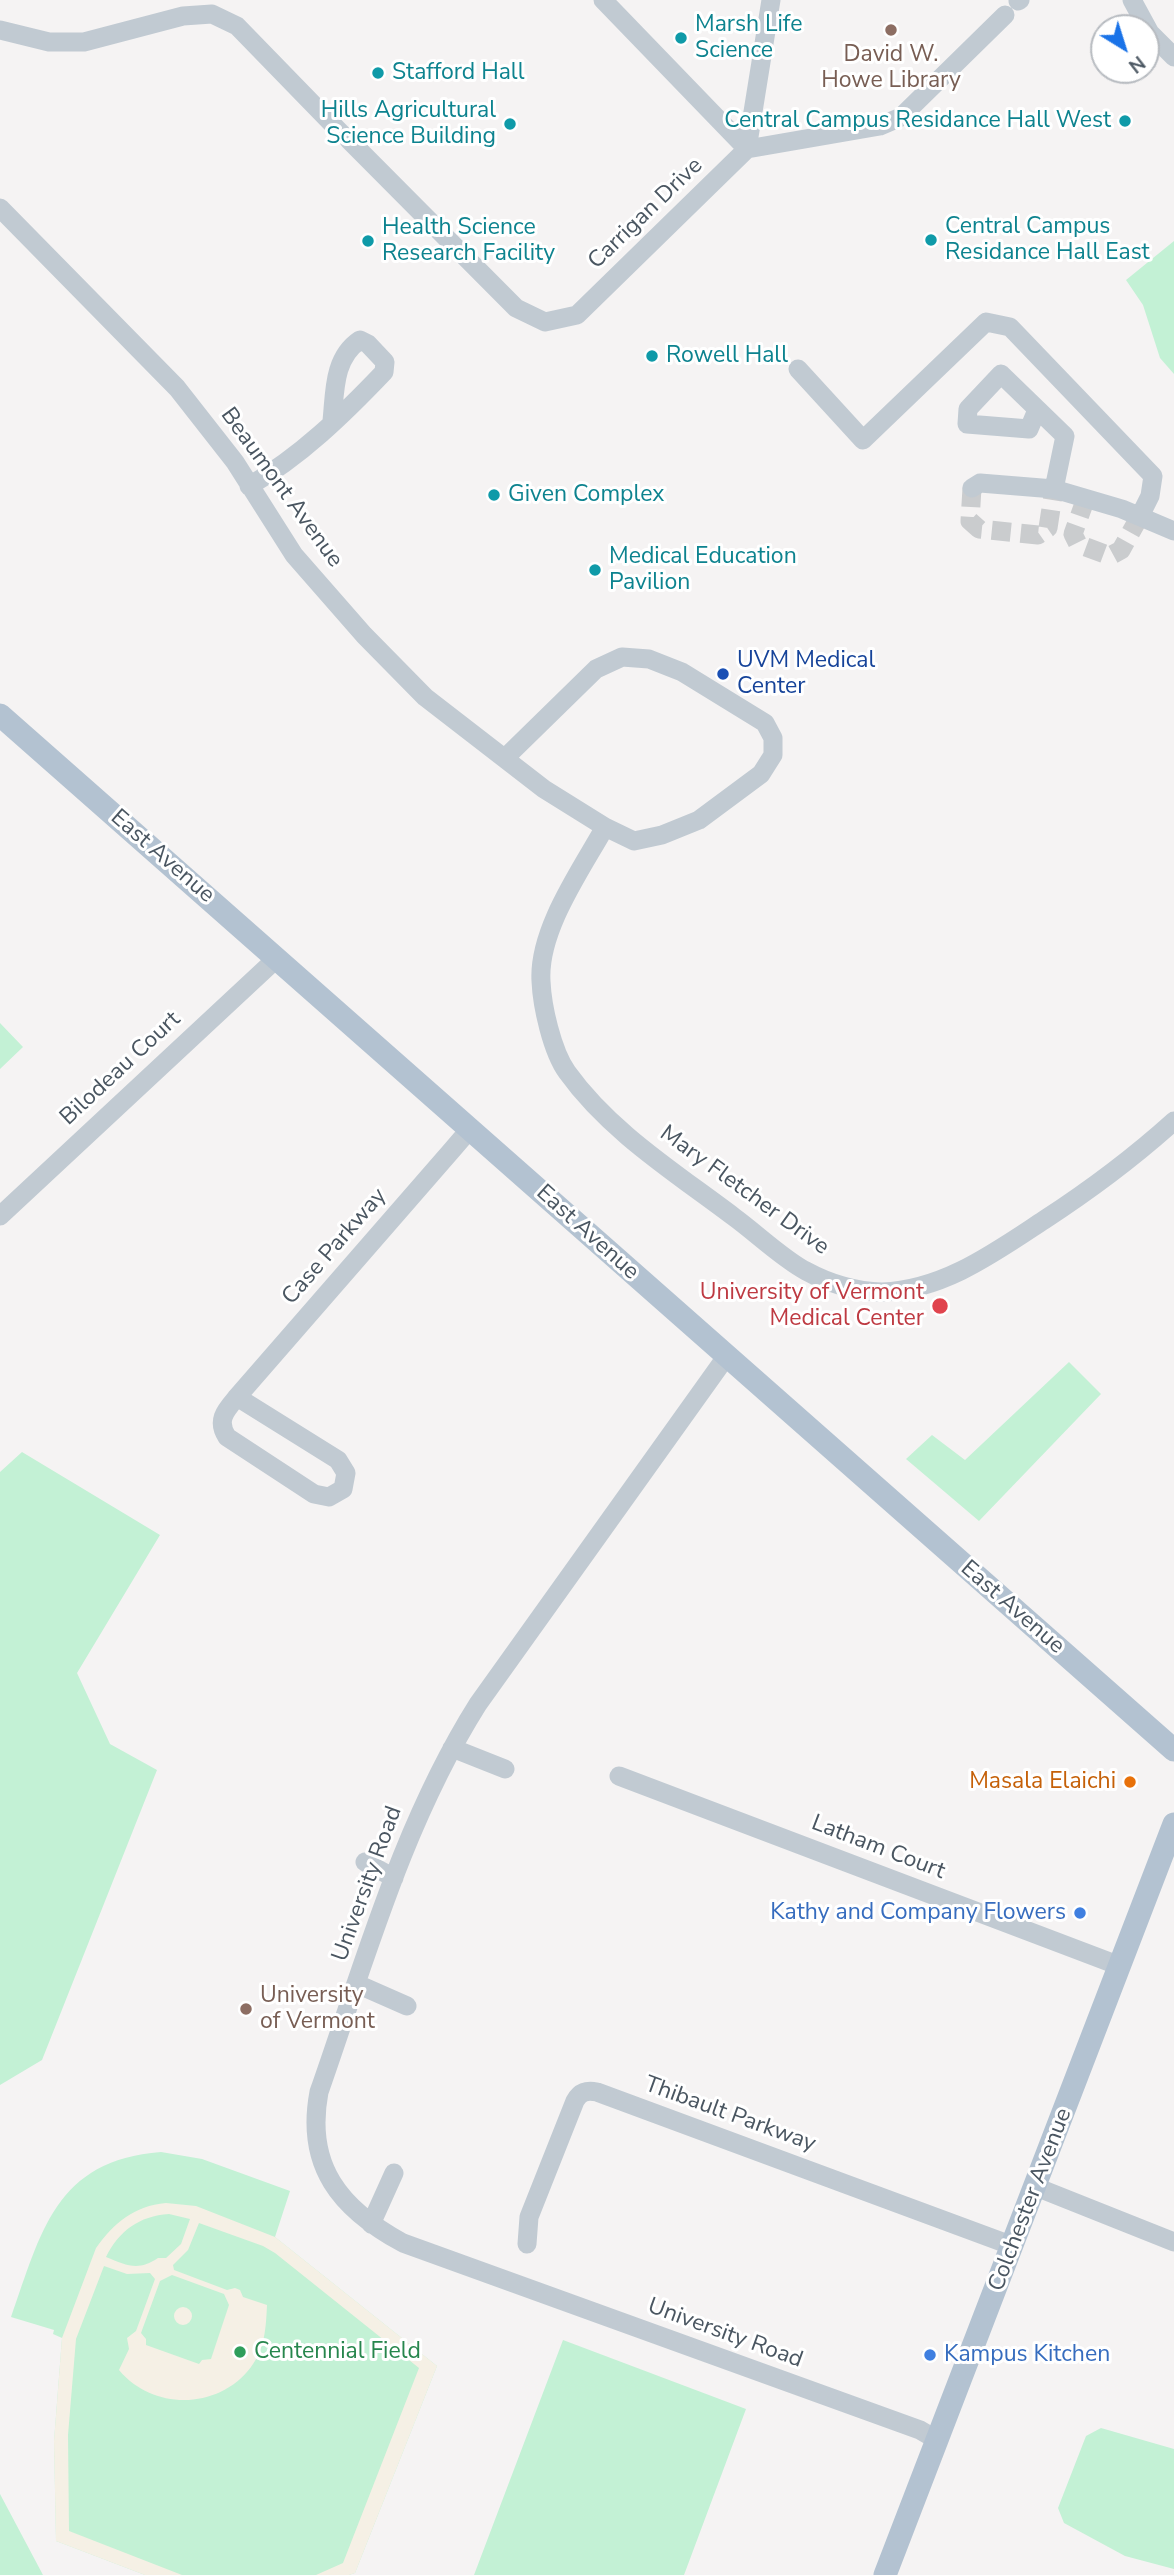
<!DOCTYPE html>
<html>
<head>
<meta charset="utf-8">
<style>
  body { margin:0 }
  #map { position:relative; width:1174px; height:2575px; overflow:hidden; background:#f5f3f3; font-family:"Nunito Sans",sans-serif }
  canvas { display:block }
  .north { position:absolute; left:1090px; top:14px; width:70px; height:70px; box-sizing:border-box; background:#fff; border:2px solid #b7bbc0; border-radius:50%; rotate:142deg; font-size:19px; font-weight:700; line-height:28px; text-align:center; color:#4a5661 }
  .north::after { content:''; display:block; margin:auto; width:24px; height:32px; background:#1a73e8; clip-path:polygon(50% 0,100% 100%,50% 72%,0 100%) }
</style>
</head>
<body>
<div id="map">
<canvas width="1174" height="2575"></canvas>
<div class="north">N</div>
</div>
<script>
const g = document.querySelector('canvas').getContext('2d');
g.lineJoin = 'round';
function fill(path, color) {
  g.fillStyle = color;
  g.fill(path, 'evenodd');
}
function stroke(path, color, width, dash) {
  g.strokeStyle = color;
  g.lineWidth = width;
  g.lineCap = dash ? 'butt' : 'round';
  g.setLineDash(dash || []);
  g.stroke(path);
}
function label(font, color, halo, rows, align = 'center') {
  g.font = font + ' "Nunito Sans",sans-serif';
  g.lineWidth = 6;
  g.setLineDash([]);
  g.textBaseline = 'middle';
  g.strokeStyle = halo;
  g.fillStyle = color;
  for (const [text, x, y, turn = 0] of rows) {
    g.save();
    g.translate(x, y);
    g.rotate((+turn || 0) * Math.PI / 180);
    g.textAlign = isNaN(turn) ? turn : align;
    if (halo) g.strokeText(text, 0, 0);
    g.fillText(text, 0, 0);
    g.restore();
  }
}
fill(new Path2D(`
  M 1174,241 L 1174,374 L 1160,358 L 1143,305 L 1126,280 Z
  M 0,1023 L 23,1047 L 0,1069 Z
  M 1069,1362 L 1101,1394 L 979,1521 L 906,1459 L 932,1435 L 965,1460 Z
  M 22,1452 L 160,1535 L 77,1673 L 110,1744 L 157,1770 L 42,2060 L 0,2085 L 0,1472 Z
  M 161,2152 L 202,2159 L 290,2191 L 275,2237 L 437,2366 L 355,2573 L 349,2575 L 145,2575 L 56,2541 L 54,2441 L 62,2338 L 53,2334 L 54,2330 L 11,2317 C 41,2233 55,2160 161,2152 Z
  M 563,2340 L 746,2409 L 684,2575 L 474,2575 Z
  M 1101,2428 L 1174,2449 L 1174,2569 L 1125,2556 L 1064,2523 L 1058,2508 L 1086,2436 Z
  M 0,2494 L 43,2575 L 0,2575 Z`), '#c3f1d5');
fill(new Path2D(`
  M 166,2203 L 196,2206 L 275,2237 L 437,2366 L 355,2573 L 349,2575 L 316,2575 L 343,2563 L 419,2368 L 275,2253 L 263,2246 L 199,2223 L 188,2250 L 173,2265 L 174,2270 L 227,2290 L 235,2288 L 240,2290 L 243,2297 L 267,2305 C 266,2327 265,2349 251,2367 C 219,2410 153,2411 119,2370 L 129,2349 L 127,2338 L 136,2331 L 155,2279 L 150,2273 L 127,2274 L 104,2266 L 76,2339 L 68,2435 L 69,2531 L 182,2575 L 145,2575 L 56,2541 L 54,2441 L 62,2338 L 96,2248 C 114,2223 134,2206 166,2203 ZM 169,2214 L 190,2219 L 181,2244 L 166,2258 L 158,2258 C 139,2271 127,2266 106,2257 C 119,2231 139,2216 169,2214 ZM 172,2275 L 224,2294 L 229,2305 L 211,2359 L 202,2360 L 199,2364 L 146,2345 L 146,2339 L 141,2333 L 160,2281 Z
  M174 2316a9 9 0 1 1 18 0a9 9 0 1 1-18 0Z`), '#f5f0e5');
stroke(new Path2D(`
  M 972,488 L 970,521 L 979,529 L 1038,535 L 1048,528 L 1054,489
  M 1086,498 L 1073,534 L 1078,544 L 1110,556 L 1121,550 L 1140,516`), '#caccce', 19, [19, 10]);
stroke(new Path2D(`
  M 603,0 L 747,149
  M 1132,0 L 1150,33 L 1174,57
  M 1018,1 L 1020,0
  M 0,30 L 49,42 L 84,42 L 183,16 L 212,14 L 237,26 L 342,134
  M 349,140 L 516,308 L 545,322 L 577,315 L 747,149 L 880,126 L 901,117 L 1005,15
  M 747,149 L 771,0
  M 0,208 L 177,388 L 235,462 L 294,555 L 364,635 L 425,697 L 544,789 L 605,827 L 634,841 L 662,835 L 699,820 L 761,774 L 773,755 L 773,738 L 765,723 L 682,672 L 649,659 L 622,657 L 596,669 L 505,758
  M 798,369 L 863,440 L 986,322 L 1010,327 L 1153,476 L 1150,496 L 1140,516
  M 1037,410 L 1029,429 L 967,424 L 968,409 L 1001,374 L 1065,436 L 1054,489
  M 249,486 C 300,457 344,414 384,372 L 385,362 L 368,344 L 360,340 C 333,358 335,392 332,421
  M 972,488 L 980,483 L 1054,489 L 1122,509 L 1174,531
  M 605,827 C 581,870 538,930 541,981 C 542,1006 552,1051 567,1072 C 610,1132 676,1173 734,1217 C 756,1233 783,1259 806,1271 C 828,1283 856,1292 882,1292 C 943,1290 994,1253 1044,1220 C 1090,1190 1133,1158 1174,1121
  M 0,1216 L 276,959
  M 726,1357 L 478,1704 C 403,1823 365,1961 319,2092 C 305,2166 340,2209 403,2243 L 920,2430 L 937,2440
  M 237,1397 L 338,1460 L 346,1473 L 343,1489 L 329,1497 L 314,1494 L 227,1437 C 216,1420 226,1410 237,1397 L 452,1150 L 470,1129
  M 452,1748 L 505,1769
  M 619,1776 L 1120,1966
  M 365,1862 L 394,1878
  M 357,1984 L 407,2006
  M 1036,2187 L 1174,2242
  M 371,2224 L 394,2173
  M 527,2244 L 529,2217 L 575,2101 C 580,2092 586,2090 597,2092 L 1013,2246`), '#c1cad2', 19);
stroke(new Path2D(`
  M 0,715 L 1174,1750
  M 885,2575 L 1174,1824`), '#b3c2d1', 23);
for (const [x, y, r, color] of [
  [891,30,7,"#8d6e63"],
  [681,38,7,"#0f9aa8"],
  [378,73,7,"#0f9aa8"],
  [1125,121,7,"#0f9aa8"],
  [510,124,7,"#0f9aa8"],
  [931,240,7,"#0f9aa8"],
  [368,241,7,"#0f9aa8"],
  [652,356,7,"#0f9aa8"],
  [494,495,7,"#0f9aa8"],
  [595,570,7,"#0f9aa8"],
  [723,674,7,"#1a4fb4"],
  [940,1306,9,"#e0444e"],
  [1130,1782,7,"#e8710a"],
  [1080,1913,7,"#3f7fe0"],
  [246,2009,7,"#8d6e63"],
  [240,2352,7,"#2e9e5b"],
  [930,2355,7,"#3f7fe0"]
]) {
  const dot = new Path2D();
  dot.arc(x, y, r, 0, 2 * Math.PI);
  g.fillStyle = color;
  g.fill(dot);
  stroke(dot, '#fff', 2.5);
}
label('23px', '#0d838f', '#fff', [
  ["Marsh Life",695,25],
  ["Science",695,51],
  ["Stafford Hall",392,73],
  ["Hills Agricultural",496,111,"right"],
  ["Science Building",496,137,"right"],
  ["Central Campus Residance Hall West",1111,121,"right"],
  ["Central Campus",945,227],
  ["Residance Hall East",945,253],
  ["Health Science",382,228],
  ["Research Facility",382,254],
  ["Rowell Hall",666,356],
  ["Given Complex",508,495],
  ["Medical Education",609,557],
  ["Pavilion",609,583]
], 'left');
label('23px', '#785e54', '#fff', [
  ["David W.",891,55],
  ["Howe Library",891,81],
  ["University",260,1996,"left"],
  ["of Vermont",260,2022,"left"]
]);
label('23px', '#4a5661', '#fff', [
  ["Carrigan Drive",646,214,-44],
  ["Beaumont Avenue",281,488,54],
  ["East Avenue",162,857,41],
  ["Bilodeau Court",121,1069,-43],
  ["Mary Fletcher Drive",744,1191,36],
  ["East Avenue",587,1233,42],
  ["Case Parkway",335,1247,-49],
  ["East Avenue",1012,1608,41],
  ["Latham Court",878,1848,21],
  ["University Road",368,1884,-70],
  ["Thibault Parkway",730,2115,20],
  ["Colchester Avenue",1031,2200,-69],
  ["University Road",725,2334,20]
]);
label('23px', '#164399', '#fff', [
  ["UVM Medical",737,661],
  ["Center",737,687]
], 'left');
label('23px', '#be3a42', '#fff', [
  ["University of Vermont",924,1293],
  ["Medical Center",924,1319]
], 'right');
label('23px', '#c56008', '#fff', [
  ["Masala Elaichi",1116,1782]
], 'right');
label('23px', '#366cbe', '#fff', [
  ["Kathy and Company Flowers",1066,1913],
  ["Kampus Kitchen",944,2355,"left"]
], 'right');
label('23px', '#27864d', '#fff', [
  ["Centennial Field",254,2352]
], 'left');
</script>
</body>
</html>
